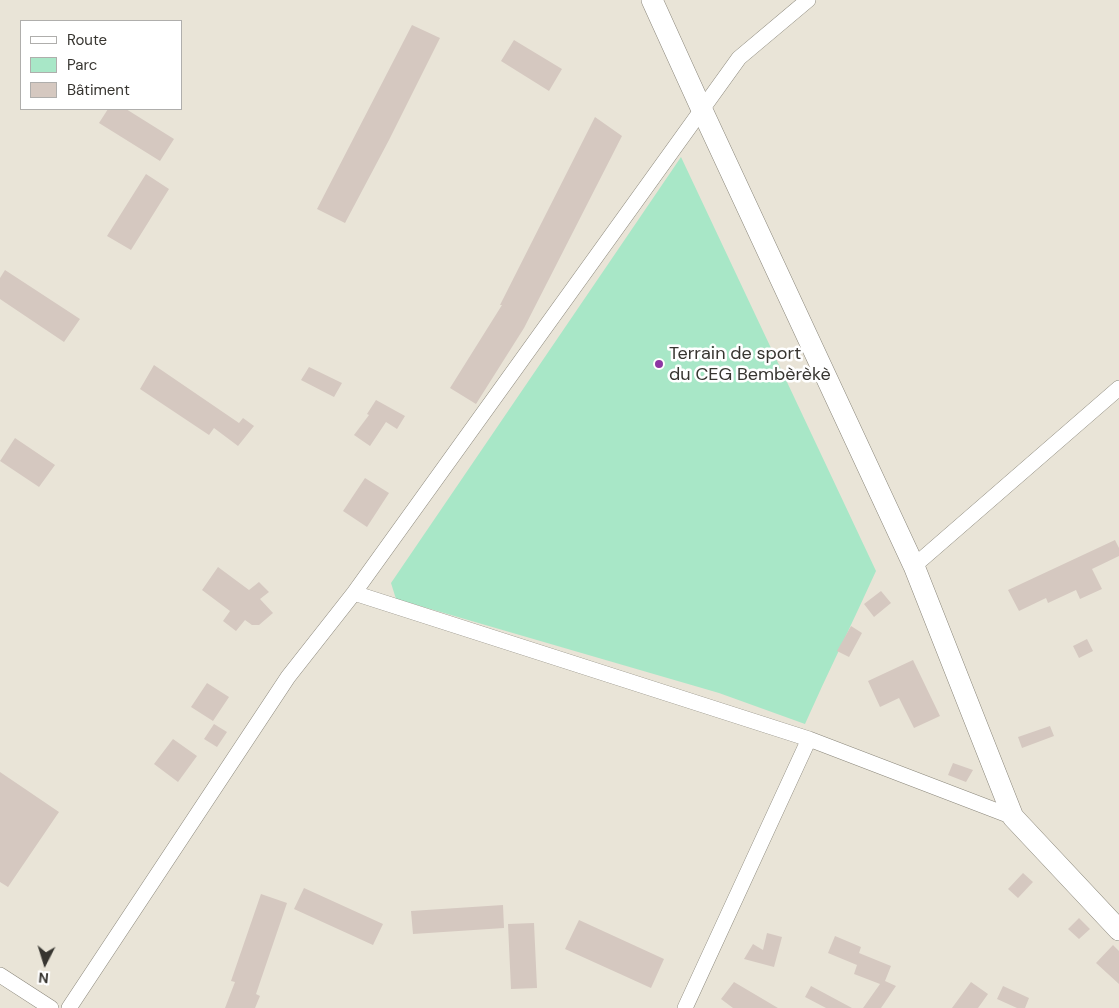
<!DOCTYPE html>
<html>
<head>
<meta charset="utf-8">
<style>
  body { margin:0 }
  #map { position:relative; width:1119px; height:1008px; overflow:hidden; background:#e9e4d7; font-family:"DM Sans",sans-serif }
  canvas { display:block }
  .legend { position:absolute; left:20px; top:20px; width:162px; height:90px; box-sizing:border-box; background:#fff; border:1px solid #afaeac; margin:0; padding:6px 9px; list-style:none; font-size:15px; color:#373530 }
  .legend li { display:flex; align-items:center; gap:10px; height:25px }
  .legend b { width:25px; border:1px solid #afaeac }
  .north { position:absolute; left:20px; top:938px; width:50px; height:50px; -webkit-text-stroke:4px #fff; paint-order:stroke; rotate:185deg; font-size:14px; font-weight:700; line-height:20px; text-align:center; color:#373530 }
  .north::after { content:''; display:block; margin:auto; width:18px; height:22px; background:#373530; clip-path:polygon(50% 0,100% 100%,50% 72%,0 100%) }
</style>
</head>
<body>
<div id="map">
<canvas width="1119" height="1008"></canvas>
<ul class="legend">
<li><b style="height:6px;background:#fff"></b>Route</li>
<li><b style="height:14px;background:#a8e7c7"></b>Parc</li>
<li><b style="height:14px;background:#d5c8c0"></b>Bâtiment</li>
</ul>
<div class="north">N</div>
</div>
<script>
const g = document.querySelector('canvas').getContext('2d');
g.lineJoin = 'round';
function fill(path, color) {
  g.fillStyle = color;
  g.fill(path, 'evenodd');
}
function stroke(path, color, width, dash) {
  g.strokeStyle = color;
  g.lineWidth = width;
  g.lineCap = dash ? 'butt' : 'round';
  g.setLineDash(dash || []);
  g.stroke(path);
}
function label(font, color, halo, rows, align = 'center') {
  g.font = font + ' "DM Sans",sans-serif';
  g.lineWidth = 5;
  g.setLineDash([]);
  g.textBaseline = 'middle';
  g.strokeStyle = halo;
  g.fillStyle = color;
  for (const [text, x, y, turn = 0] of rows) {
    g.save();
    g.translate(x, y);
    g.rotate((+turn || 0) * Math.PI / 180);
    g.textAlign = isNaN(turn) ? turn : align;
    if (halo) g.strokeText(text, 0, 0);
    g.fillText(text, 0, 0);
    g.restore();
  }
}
fill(new Path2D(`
  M 681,157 L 876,571 C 853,622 828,672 805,724 L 719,693 L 396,599 L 391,583 Z`), '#a8e7c7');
fill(new Path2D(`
  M 412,25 L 440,38 L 389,140 L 345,223 L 317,209 Z
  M 514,40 L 562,69 L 549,91 L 501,61 Z
  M 108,109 L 126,109 L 174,139 L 160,161 L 99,123 Z
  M 595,117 L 622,136 L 524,328 L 476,404 L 450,388 L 502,305 L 500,305 Z
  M 146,174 L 169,189 L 131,250 L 107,236 Z
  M 5,270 L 80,319 L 64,342 L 0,299 L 0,278 Z
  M 154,365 L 239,423 L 243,418 L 254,426 L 238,446 L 214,428 L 209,435 L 140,389 Z
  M 309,367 L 342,383 L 334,397 L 301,380 Z
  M 376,400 L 405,416 L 397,429 L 386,422 L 370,446 L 354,435 L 369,415 L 367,414 Z
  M 15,438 L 55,465 L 39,487 L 0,461 Z
  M 365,478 L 389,493 L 367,527 L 343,511 Z
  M 1115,540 L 1119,548 L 1119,556 L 1092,569 L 1102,589 L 1080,599 L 1076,590 L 1048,603 L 1046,598 L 1019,611 L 1008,590 Z
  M 218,567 L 249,590 L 259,582 L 269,592 L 260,599 L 273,613 L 259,625 L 252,625 L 245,620 L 236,631 L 223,621 L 230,611 L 202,590 Z
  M 881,591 L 891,603 L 874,617 L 864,604 Z
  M 851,626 L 862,633 L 849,657 L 837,651 Z
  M 1087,639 L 1093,651 L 1079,658 L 1073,646 Z
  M 913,660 L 940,716 L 914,728 L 899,698 L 880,707 L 868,681 Z
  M 207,683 L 229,697 L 213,721 L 191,707 Z
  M 214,724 L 227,732 L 217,747 L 204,739 Z
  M 1050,726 L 1054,736 L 1022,748 L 1018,737 Z
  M 173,739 L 197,756 L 178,782 L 154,764 Z
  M 953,763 L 973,770 L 966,782 L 948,775 Z
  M 0,772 L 59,812 L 8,887 L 0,882 Z
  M 1023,873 L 1033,882 L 1018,898 L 1008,889 Z
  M 304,888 L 383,924 L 373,945 L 294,909 Z
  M 261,894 L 287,903 L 256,994 L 260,996 L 255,1008 L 225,1008 L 235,982 L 231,981 Z
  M 503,905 L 504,928 L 413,934 L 411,911 Z
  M 1079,918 L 1090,929 L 1079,939 L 1068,929 Z
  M 579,920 L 664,959 L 651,988 L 565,949 Z
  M 534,923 L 537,988 L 511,989 L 508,924 Z
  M 767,933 L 782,937 L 774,967 L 744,959 L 753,944 L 763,950 Z
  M 835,936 L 861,947 L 859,953 L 891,966 L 885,981 L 896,986 L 881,1008 L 863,1008 L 880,984 L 854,974 L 857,965 L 828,953 Z
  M 1113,945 L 1119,951 L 1119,984 L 1096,963 Z
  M 734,982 L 778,1008 L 733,1008 L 721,999 Z
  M 971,982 L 988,994 L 978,1008 L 952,1008 Z
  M 811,986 L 852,1008 L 826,1008 L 805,997 Z
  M 1003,986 L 1029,998 L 1025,1008 L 1017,1008 L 997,999 Z`), '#d5c8c0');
const minor = new Path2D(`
  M 914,566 L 1119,388
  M 354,593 L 809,739 L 1013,817
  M 0,975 L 51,1008
  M 69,1008 L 288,677 L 354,593 L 739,58 L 808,0
  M 685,1008 L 809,739`);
const secondary = new Path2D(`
  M 652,0 L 702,110 L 914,566 L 1013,817 L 1119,930`);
stroke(minor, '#8a867a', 16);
stroke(secondary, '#8a867a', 22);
stroke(minor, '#fff', 15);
stroke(secondary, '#fff', 21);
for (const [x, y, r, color] of [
  [659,364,5,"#8d36a3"]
]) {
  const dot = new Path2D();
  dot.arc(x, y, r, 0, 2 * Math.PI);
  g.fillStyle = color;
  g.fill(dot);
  stroke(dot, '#fff', 2);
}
label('18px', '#373530', '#fff', [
  ["Terrain de sport",669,354],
  ["du CEG Bembèrèkè",669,375]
], 'left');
</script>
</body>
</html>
